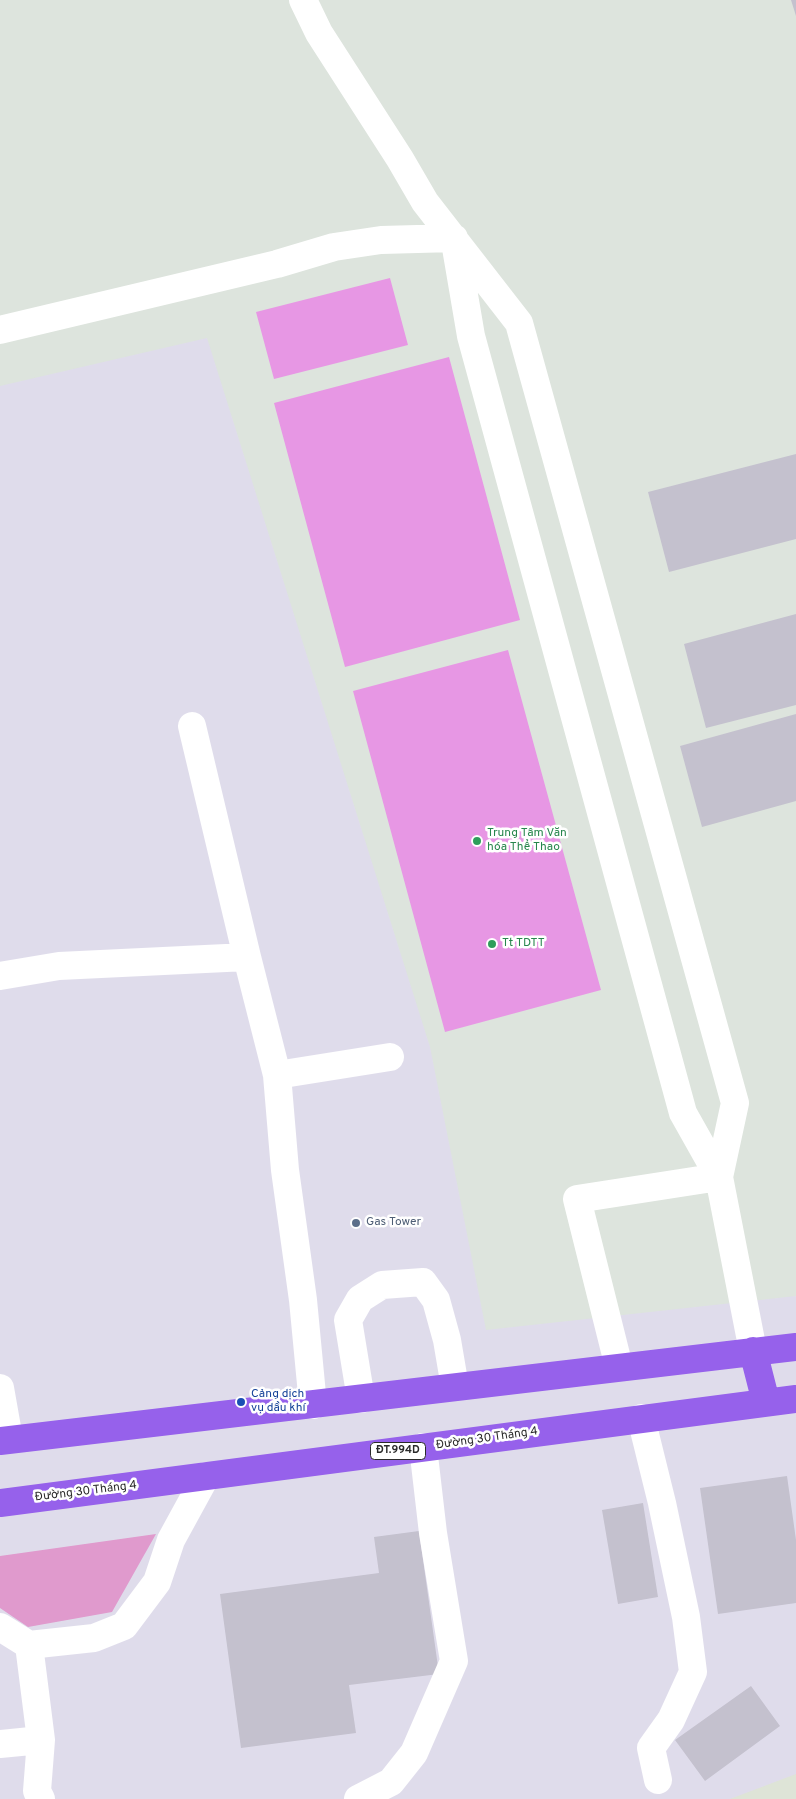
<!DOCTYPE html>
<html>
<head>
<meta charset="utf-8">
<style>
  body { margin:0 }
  canvas { display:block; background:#dfdceb }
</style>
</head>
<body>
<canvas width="796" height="1799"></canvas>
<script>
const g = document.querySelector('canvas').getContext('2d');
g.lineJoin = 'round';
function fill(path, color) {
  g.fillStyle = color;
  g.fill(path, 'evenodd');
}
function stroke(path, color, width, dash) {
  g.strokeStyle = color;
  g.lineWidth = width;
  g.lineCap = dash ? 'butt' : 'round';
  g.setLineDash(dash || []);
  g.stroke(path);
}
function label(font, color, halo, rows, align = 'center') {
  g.font = font + ' Overpass,sans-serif';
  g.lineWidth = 5;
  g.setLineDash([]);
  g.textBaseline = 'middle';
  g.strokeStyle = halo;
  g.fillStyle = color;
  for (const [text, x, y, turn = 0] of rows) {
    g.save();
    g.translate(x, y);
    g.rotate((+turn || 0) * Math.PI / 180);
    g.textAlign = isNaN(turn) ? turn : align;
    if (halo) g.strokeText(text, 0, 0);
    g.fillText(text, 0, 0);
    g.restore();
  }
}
fill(new Path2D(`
  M 0,0 L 796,0 L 796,1296 L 486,1330 L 430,1047 L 207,338 L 0,386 Z`), '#dde4dd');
fill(new Path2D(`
  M 796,1774 L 796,1799 L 730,1799 Z`), '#dee4d7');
fill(new Path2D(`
  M 156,1534 L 112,1612 L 28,1627 L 0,1608 L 0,1556 Z`), '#e09acd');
fill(new Path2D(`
  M 390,278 L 408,345 L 274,379 L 256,312 Z
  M 449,357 L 520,620 L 345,667 L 274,403 Z
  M 508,650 L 601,990 L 445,1032 L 353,691 Z`), '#e797e4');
fill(new Path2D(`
  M 791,0 L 796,0 L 796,16 Z
  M 796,454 L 796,539 L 669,572 L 648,492 Z
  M 796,614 L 796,705 L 706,728 L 684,644 Z
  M 796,714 L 796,801 L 702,827 L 680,746 Z
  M 787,1476 L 796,1540 L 796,1603 L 718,1614 L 700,1488 Z
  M 643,1503 L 658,1597 L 618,1604 L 602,1510 Z
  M 419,1531 L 439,1674 L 349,1685 L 356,1733 L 241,1748 L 220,1594 L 379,1573 L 374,1537 Z
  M 751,1686 L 780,1726 L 705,1781 L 675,1740 Z`), '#c4c1ce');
stroke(new Path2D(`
  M 303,0 L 319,33 L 400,159 L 425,202 L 519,323 L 735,1103 L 719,1177
  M 455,242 L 471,336 L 683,1113 L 719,1177 L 753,1351
  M 0,330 L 277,264 L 334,247 L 381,240 L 454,238
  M 192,726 L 247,957
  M 0,976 L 59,966 L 247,957 L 277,1075 L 285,1170 L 303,1300 L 313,1405
  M 277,1075 L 390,1057
  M 619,1367 L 577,1199 L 719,1177
  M 0,1388 L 9,1439
  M 361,1399 L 348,1320 L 360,1299 L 382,1285 L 423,1282 L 436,1300 L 447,1340 L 455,1387
  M 641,1418 L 662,1503 L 686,1617 L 693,1672 L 671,1720 L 651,1748 L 658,1780
  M 0,1627 L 29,1645 L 94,1638 L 124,1626 L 157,1582 L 171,1540 L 206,1476
  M 29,1645 L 41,1740 L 37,1791 L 41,1799
  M 0,1744 L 41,1740
  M 358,1799 L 391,1782 L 414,1753 L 454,1661 L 433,1533 L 423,1447`), '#fff', 28);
stroke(new Path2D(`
  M 753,1351 L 766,1402
  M 0,1441 L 796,1347
  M 0,1503 L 796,1399`), '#9661eb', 28);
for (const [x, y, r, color] of [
  [477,841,5,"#2e9e5b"],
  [492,944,5,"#2e9e5b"],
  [356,1223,5,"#5c6f8a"],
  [241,1402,5,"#1a4fb4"]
]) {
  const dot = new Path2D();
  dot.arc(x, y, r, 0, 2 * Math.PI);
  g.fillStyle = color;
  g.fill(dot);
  stroke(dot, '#fff', 2);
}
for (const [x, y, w] of [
  [398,1451,55]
]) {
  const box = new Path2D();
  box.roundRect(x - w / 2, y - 8.5, w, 17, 4);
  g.fillStyle = '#fff';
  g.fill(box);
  stroke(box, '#2a2a2a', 1);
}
label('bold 11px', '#2a2a2a', null, [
  ["ĐT.994D",398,1451]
]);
label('12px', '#27864d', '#fff', [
  ["Trung Tâm Văn",487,834],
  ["hóa Thể Thao",487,848],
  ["Tt TDTT",502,944]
], 'left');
label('12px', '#4e5e75', '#fff', [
  ["Gas Tower",366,1223]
], 'left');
label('12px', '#164399', '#fff', [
  ["Cảng dịch",251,1395],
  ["vụ dầu khí",251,1409]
], 'left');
label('12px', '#2a2a2a', '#fff', [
  ["Đường 30 Tháng 4",487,1439,-8],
  ["Đường 30 Tháng 4",86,1492,-7]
]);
</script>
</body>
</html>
